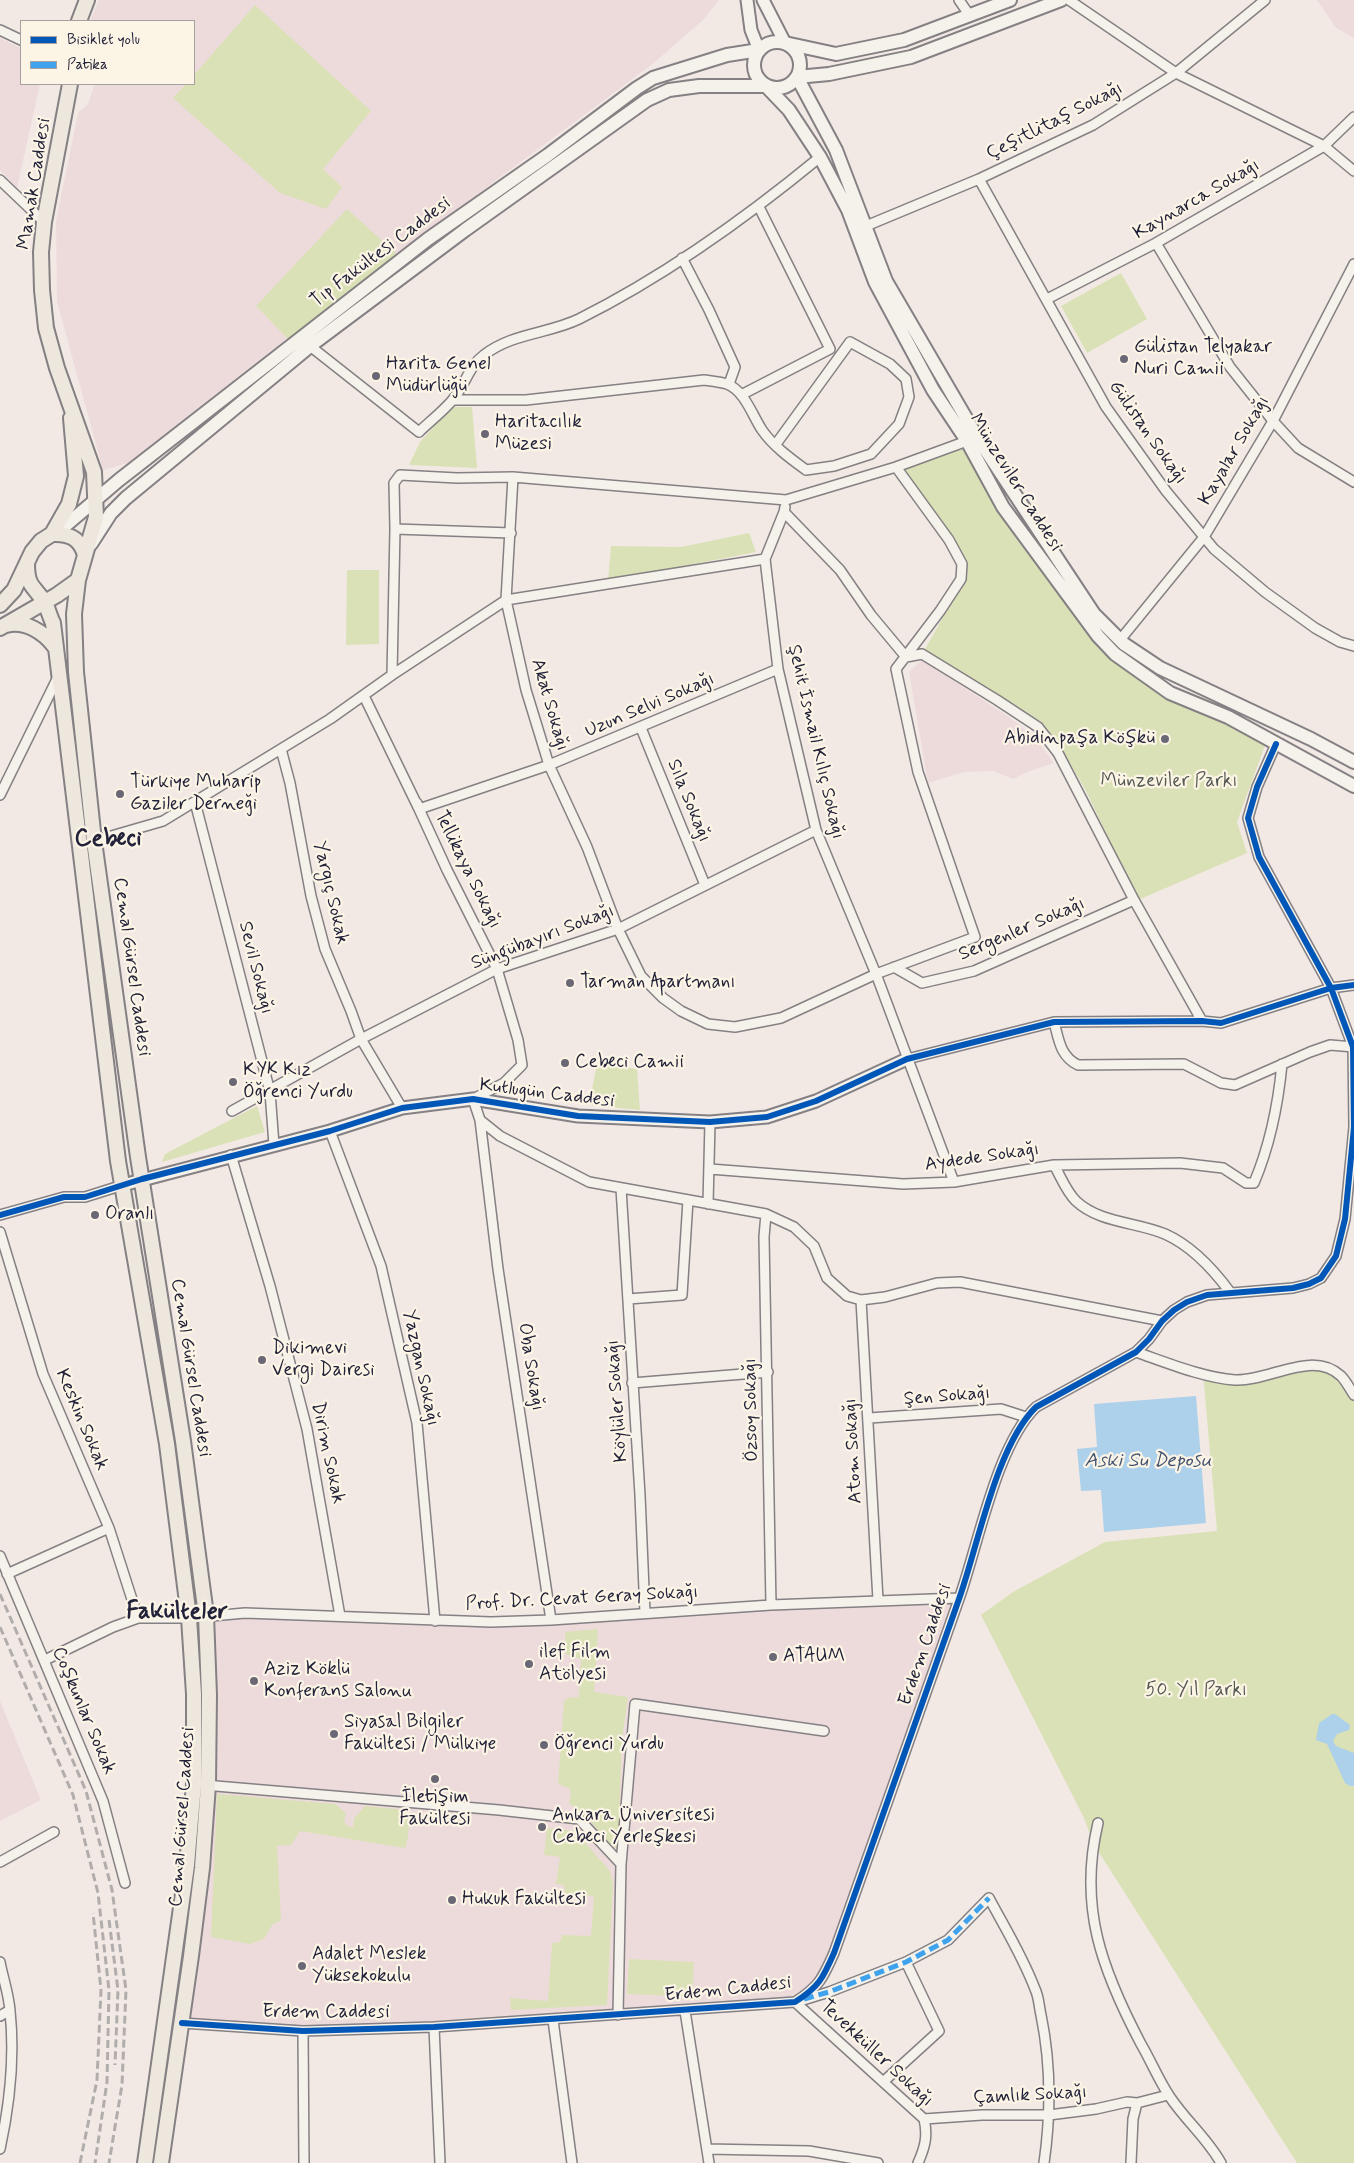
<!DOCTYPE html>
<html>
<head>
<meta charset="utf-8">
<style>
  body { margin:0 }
  #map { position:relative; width:1354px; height:2163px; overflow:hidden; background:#f2e9e5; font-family:Mynerve,sans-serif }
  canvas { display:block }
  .legend { position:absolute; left:20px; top:20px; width:175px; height:65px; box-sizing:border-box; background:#fcf5e5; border:1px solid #a5a1a1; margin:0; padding:6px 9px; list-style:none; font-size:15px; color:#22223b }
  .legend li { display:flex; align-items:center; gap:10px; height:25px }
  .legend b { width:25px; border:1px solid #a5a1a1 }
</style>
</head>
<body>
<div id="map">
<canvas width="1354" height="2163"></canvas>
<ul class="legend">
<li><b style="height:6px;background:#0057b8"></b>Bisiklet yolu</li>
<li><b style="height:6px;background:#3ea2ec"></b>Patika</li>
</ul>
</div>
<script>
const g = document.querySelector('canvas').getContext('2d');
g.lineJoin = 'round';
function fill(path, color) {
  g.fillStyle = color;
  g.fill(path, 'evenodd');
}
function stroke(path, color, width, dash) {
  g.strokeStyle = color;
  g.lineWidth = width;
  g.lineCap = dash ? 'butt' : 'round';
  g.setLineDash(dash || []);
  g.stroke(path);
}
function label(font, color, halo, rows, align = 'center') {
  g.font = font + ' Mynerve,sans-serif';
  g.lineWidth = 4.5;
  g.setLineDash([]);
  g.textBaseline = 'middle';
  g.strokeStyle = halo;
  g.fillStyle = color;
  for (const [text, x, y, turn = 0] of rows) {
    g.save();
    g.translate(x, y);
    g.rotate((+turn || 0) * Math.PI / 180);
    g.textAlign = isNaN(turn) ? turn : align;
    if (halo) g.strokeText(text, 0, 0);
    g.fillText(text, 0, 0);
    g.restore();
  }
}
fill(new Path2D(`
  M 99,0 L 719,0 L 704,19 L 654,63 L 397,254 L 273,349 L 128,463 L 103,470 L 57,302 L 56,221 L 78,113 L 88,104 L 95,84 L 194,84 L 194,21 L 90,21 Z
  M 1317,0 L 1354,0 L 1354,38 L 1336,28 Z
  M 0,38 L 21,48 L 21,84 L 40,84 L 17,188 L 0,170 Z
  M 922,660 L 1009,717 L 1035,737 L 1054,763 L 1027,772 L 1013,779 L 993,771 L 964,772 L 928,783 L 909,672 Z
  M 959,1598 L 822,1979 L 795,2002 L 303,2031 L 182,2023 L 202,1868 L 206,1615 L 435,1621 Z
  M 0,1701 L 41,1800 L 0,1821 Z`), '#eddbdc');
fill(new Path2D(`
  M 255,5 L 371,111 L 323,169 L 342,187 L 326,209 L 280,193 L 173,98 L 186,84 L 194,84 L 194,75 Z
  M 347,209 L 397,254 L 290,341 L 256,306 Z
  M 1121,273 L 1147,319 L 1087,353 L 1061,306 Z
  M 452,407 L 472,407 L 477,468 L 409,465 L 420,442 Z
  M 965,448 L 1114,657 L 1267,740 L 1237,822 L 1247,853 L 1138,900 L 1086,791 L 1057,741 L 1037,721 L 995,693 L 924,651 L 964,580 L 966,569 L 964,559 L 904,468 Z
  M 749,533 L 756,552 L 608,581 L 611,546 L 681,547 Z
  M 347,570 L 379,570 L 379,644 L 346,645 Z
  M 597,1063 L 637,1069 L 640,1110 L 589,1105 Z
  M 257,1106 L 265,1132 L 162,1162 L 165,1154 Z
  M 1311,1365 L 1330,1369 L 1354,1395 L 1354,2163 L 1297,2163 L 1093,1843 L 1084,1818 L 981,1615 L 1013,1592 L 1105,1542 L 1217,1531 L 1203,1373 L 1233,1380 Z
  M 598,1629 L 594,1692 L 628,1697 L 622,1740 L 618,1845 L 616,1848 L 609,1844 L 587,1817 L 569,1803 L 571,1794 L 569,1788 L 558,1784 L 564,1701 L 568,1698 L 579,1697 L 581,1659 L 565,1654 L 565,1632 Z
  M 217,1794 L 335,1804 L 346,1813 L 344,1822 L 348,1826 L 353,1828 L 354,1818 L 365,1806 L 405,1810 C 411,1822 409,1836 405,1848 L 300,1831 L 291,1845 L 277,1846 L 281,1920 L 272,1925 L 264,1939 L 250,1944 L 211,1937 Z
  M 547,1828 L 575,1831 L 610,1871 L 613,1884 L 607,2005 L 511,2010 L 510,1998 L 548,2001 L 552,1943 L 560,1942 L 562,1935 L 591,1936 L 594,1896 L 565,1893 L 564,1885 L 556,1884 L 560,1857 L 544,1855 Z
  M 629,1959 L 694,1962 L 692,1997 L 627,1994 Z`), '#dbe1b6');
fill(new Path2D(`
  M 1196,1396 L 1206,1523 L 1104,1532 L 1101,1490 L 1081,1491 L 1077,1449 L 1097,1447 L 1094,1404 Z
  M 1332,1714 L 1335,1714 L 1350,1725 L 1349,1730 L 1337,1734 L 1333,1741 L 1336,1746 L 1354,1753 L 1354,1786 L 1350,1786 L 1345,1783 L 1327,1744 L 1316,1740 L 1319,1723 Z`), '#add0eb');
const minor = new Path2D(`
  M 959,0 L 970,16
  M 1069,0 L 1176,73 L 1324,146 L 1354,171
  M 0,30 L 21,40
  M 979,179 L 1106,407 L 1166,491 L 1214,549 L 1265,592 L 1315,628 L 1340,642 L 1354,646
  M 0,180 L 44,222
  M 866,226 L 979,179 L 1093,125 L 1176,73 L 1265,0
  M 1156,243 L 1230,367 L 1273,421 L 1298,448 L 1354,482
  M 682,258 L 709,310 L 735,367 L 729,384
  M 1047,299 L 1156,243 L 1324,146 L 1354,117
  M 310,346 L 419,432 C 428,423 447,408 454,398 C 465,385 469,366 484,355 C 512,333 548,334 579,319 C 665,276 746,218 820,157
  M 741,395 L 830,349 L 759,207
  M 454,400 L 526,400 L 704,380 C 711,381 720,382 727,384 C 745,391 752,415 762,430 C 773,446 791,459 806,470 L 834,466 L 871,454 L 899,424 L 909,397 L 906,379 L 890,364 L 850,342 L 776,444
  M 513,477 L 506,600 L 526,690 L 549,765 L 587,847 L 618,929 L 641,976 L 663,998 L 681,1011 L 708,1024 L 735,1027 L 781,1018 L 876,974 L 954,1182
  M 785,507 L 784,512 L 840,570 L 871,615 L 906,657 L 922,654 L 997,700 L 1038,727 L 1058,753 L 1134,900 L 1202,1021
  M 784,512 L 765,559 L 778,669 L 816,830 L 876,974 L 975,937 L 918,772 L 896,669 L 940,611 L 961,579 L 962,564 L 949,540 L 896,467
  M 395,529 L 511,533
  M 1120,640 L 1204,537 L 1273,421 L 1354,264
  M 392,675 L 395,529 L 394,483 L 400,475 L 457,478 L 513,477 L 786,500 L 896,467 L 967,441
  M 364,696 L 419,809 L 447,870 L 497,969 L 518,1040 L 522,1065 L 504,1083 L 473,1099 L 480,1120 L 500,1136 L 589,1182 L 766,1214 L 794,1227 L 814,1246 L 827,1278 L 847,1296 L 861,1300 L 885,1297 L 937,1283 L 960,1282 L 1162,1321
  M 641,728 L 705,885
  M 281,749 L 290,783 L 311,896 L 325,949 L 351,1011 L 361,1039 L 402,1108
  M 0,795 L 58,677
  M 195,802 L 270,1092 L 274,1145
  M 417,803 L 419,809 L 549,765 L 778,669
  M 94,841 L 163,821 L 330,719 L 392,675 L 506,600 L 765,559
  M 894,967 L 922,983 L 974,971 L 1134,900
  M 1054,1022 C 1059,1040 1060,1056 1078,1065 L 1184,1064 L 1221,1083 L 1235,1085 L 1310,1052 L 1330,1045 L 1354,1047
  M 907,1059 L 1054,1022 L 1202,1021 L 1221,1023 L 1331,988 L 1354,985
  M 232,1111 L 361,1039 L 497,969 L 618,929 L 816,830
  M 480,1120 L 498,1269 L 551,1620
  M 330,1131 L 381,1266 L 417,1423 L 435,1621
  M 231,1155 L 270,1286 L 307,1429 L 340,1616
  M 1054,1165 C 1061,1177 1066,1191 1076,1201 C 1099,1223 1137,1222 1165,1234 C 1192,1246 1213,1269 1230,1292
  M 710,1169 L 903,1184 L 954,1182 L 1054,1165 L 1180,1163 L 1223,1168 L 1246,1183 L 1254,1183 C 1270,1145 1278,1106 1282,1064
  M 621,1188 L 640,1495 L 645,1613
  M 708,1204 L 710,1122
  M 766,1214 L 764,1237 L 771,1605
  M 0,1215 L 64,1197 L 85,1197 L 123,1185
  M 0,1232 L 43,1374 L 109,1528 L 138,1618
  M 628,1299 L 682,1295 L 688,1200
  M 861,1300 L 878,1600
  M 1136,1352 C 1165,1362 1204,1378 1235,1380 C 1268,1382 1312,1349 1341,1376 C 1346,1381 1350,1389 1354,1395
  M 632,1383 L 768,1372
  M 869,1418 L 1001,1409 L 1026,1417
  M 0,1556 L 103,1801 L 125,1883
  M 7,1574 L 109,1528
  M 45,1660 L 113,1627 L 138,1618 L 189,1618 L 245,1613 L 491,1622 L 551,1620 L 771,1605 L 959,1598
  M 204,1785 L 499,1810 L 579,1819 L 621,1864
  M 1098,1823 C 1078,1907 1102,1970 1141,2044 C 1151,2061 1159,2081 1170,2097 C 1186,2121 1207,2138 1221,2163
  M 0,1862 L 54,1832
  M 0,1962 C 3,1978 9,1995 10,2011 C 15,2058 10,2103 0,2149
  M 803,2000 L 829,1992 L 906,1962 L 948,1940 L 989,1898 C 1005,1928 1023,1957 1035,1989 C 1039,1997 1039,2007 1041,2015 C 1051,2064 1051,2114 1044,2163
  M 795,2002 L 924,2119 C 928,2136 925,2147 918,2163
  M 685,2011 L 709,2163
  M 618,2015 L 621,1864 L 635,1704 L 824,1731
  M 0,2016 L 10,2010
  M 553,2020 L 572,2163
  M 182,2023 L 303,2031 L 434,2027 L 795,2002 C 819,1987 823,1978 834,1953 C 875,1835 917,1717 959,1599 C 978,1546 996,1446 1036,1407 L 1136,1352 L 1149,1339 L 1162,1321 L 1174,1310 L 1187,1302 L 1207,1295 L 1293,1288 L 1309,1284 L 1321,1278 L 1336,1256 L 1345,1219 L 1354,1127 L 1353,1047 L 1331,988 L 1259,857 L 1248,818 L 1257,787 L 1276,744
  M 434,2027 L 440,2163
  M 303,2031 L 304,2163
  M 883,2082 L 939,2031 L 906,1962
  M 924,2119 L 982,2115 L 1049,2115 L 1096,2109 L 1127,2102 L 1137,2103
  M 707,2149 L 809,2151 L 878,2163
  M 1131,2163 L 1133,2119 L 1137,2103 L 1168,2095`);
const tertiary = new Path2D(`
  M 747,0 L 751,30 L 759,50
  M 763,0 L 785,43
  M 123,1185 L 330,1131 L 402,1108 L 473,1099 L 578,1116 L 710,1122 L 767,1117 L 816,1101 L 907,1059`);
const secondary = new Path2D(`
  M754 65a23 23 0 1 1 46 0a23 23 0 1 1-46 0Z
  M 785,43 L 836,54 L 904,40 L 1010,0
  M 797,77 L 836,150 L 886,281 L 977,437 L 1094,614 L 1124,644 L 1160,668 L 1311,739 L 1354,762
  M 797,77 L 829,74 L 911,57 L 1061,0
  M 766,86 L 789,110 L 820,157 L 848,210 L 875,282 L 933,390 L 967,441 L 1003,507 L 1098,636 L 1115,654 L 1170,693 L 1228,717 L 1354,786
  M 52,534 L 65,526 L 119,480 L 428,239 L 548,155 L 637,88 L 653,78 L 727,55 L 759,50
  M 91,544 L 111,513 L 126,498 L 310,346 L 465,230 L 647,100 L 669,90 L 699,86 L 766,86`);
const primary = new Path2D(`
  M 79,21 L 87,0
  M 70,84 L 44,222 L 41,252 L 42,290 L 46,328 L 57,368 L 94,472 L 96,517 L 78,580 L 74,614 L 76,672 L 94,841 L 138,1157 L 183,1441 L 206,1615 L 209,1695 L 208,1785 L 202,1868 L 191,1956 L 161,2163
  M 52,534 C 69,533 80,538 85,555
  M 27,563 C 27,588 34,585 45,603 C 48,609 50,617 53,623 L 118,1161 L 167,1444 L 189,1618 L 194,1694 L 194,1784 L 187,1865 L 145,2163
  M 0,605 L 14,590 L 32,552 L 41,541 L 52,534 L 69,504 L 76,476 L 71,418
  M 6,625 C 25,620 44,632 55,647
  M 0,628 L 57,595 L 78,580`);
stroke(minor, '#848083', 12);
stroke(tertiary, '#848083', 15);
stroke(secondary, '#848083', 16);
stroke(primary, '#848083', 18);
stroke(minor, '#f5f1eb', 9);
stroke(tertiary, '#f5f1eb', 11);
stroke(secondary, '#f5f1eb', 12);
stroke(primary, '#eee7de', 14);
stroke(new Path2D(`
  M 0,1594 L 86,1791 L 112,1890 L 126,1990 L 122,2085 L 109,2163
  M 0,1627 L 73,1795 L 98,1893 L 109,1990 L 107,2082 L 95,2163
  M 109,1920 L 118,1990 L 115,2065
  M 80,2163 L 97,2080 L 101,1990 L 93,1913`), '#b0adac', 3, [8, 4]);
stroke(new Path2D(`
  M 804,1999 L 829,1992 L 906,1962 L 948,1940 L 989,1898`), '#3ea2ec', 5, [10, 5]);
stroke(new Path2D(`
  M 0,1215 L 64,1197 L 85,1197 L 142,1179 L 330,1131 L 402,1108 L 473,1099 L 578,1116 L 710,1122 L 767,1117 L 816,1101 L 907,1059 L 1054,1022 L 1202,1021 L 1221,1023 L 1331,988 L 1354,985
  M 182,2023 L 303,2031 L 434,2027 L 795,2002 C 819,1987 823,1978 834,1953 C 875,1835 917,1717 959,1599 C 978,1546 996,1446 1036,1407 L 1136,1352 L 1149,1339 L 1162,1321 L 1174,1310 L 1187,1302 L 1207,1295 L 1293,1288 L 1309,1284 L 1321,1278 L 1336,1256 L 1345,1219 L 1354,1127 L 1353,1047 L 1331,988 L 1259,857 L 1248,818 L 1257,787 L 1276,744`), '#0057b8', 6);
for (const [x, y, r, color] of [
  [1124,359,5,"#6b6876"],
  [376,376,5,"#6b6876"],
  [485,434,5,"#6b6876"],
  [1165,739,5,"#6b6876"],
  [120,794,5,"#6b6876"],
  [570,983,5,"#6b6876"],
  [565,1063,5,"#6b6876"],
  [233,1082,5,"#6b6876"],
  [95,1215,5,"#6b6876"],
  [262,1360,5,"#6b6876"],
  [773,1657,5,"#6b6876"],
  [529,1664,5,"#6b6876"],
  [254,1681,5,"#6b6876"],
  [334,1734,5,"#6b6876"],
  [544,1745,5,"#6b6876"],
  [435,1779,5,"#6b6876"],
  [542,1827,5,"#6b6876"],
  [452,1900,5,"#6b6876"],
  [302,1966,5,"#6b6876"]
]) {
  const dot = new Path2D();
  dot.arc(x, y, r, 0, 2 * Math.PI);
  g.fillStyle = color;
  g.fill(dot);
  stroke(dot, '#fcf5e5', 2);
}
label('19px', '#22223b', '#fcf5e5', [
  ["Çeşitlitaş Sokağı",1055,122,-27],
  ["Mamak Caddesi",35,184,-81],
  ["Kaynarca Sokağı",1197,200,-30],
  ["Tıp Fakültesi Caddesi",381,253,-37],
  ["Gülistan Sokağı",1147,433,55],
  ["Kayalar Sokağı",1235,451,-60],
  ["Münzeviler Caddesi",1015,483,58],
  ["Akat Sokağı",549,705,74],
  ["Uzun Selvi Sokağı",650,706,-23],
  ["Şehit İsmail Kılıç Sokağı",815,742,77],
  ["Sıla Sokağı",688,801,68],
  ["Tellikaya Sokağı",467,870,64],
  ["Yargıç Sokak",330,893,77],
  ["Sergenler Sokağı",1022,930,-23],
  ["Süngübayırı Sokağı",543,938,-21],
  ["Cemal Gürsel Caddesi",131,967,82],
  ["Sevil Sokağı",255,968,76],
  ["Kutlugün Caddesi",547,1094,7],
  ["Aydede Sokağı",982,1158,-8],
  ["Oba Sokağı",530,1367,81],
  ["Cemal Gürsel Caddesi",190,1368,81],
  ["Yazgan Sokağı",420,1368,78],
  ["Şen Sokağı",947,1397,-4],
  ["Köylüler Sokağı",618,1401,-94],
  ["Özsoy Sokağı",752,1410,-91],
  ["Keskin Sokak",81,1420,67],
  ["Atom Sokağı",854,1451,-93],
  ["Dirim Sokak",327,1453,78],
  ["Prof. Dr. Cevat Geray Sokağı",582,1599,-3],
  ["Erdem Caddesi",926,1645,-71],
  ["Coşkunlar Sokak",83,1711,67],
  ["Cemal Gürsel Caddesi",183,1817,-86],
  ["Erdem Caddesi",728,1990,-6],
  ["Erdem Caddesi",326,2013],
  ["Tevekküller Sokağı",876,2054,43],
  ["Çamlık Sokağı",1030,2096,-3]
]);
label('19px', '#22223b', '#fcf5e5', [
  ["Gülistan Telyakar",1134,348],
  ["Nuri Camii",1134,370],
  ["Harita Genel",386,365],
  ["Müdürlüğü",386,387],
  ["Haritacılık",495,423],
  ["Müzesi",495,445],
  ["Abidinpaşa Köşkü",1155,739,"right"],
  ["Türkiye Muharip",130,783],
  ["Gaziler Derneği",130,805],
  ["Tarman Apartmanı",580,983],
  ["Cebeci Camii",575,1063],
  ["KYK Kız",243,1071],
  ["Öğrenci Yurdu",243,1093],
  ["Oranlı",105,1215],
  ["Dikimevi",272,1349],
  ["Vergi Dairesi",272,1371],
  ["ilef Film",539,1653],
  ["Atölyesi",539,1675],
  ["ATAUM",783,1657],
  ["Aziz Köklü",264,1670],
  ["Konferans Salonu",264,1692],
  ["Siyasal Bilgiler",344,1723],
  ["Fakültesi / Mülkiye",344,1745],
  ["Öğrenci Yurdu",554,1745],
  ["İletişim",435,1798,"center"],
  ["Fakültesi",435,1820,"center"],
  ["Ankara Üniversitesi",552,1816],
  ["Cebeci Yerleşkesi",552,1838],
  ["Hukuk Fakültesi",462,1900],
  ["Adalet Meslek",312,1955],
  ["Yüksekokulu",312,1977]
], 'left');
label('19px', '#545954', '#fcf5e5', [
  ["Münzeviler Parkı",1169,782],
  ["50. Yıl Parkı",1196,1691]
]);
label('italic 20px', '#435371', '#fcf5e5', [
  ["Aski Su Deposu",1148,1462]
]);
label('bold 24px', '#22223b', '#fcf5e5', [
  ["Cebeci",108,840],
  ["Fakülteler",177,1613]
]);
</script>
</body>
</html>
